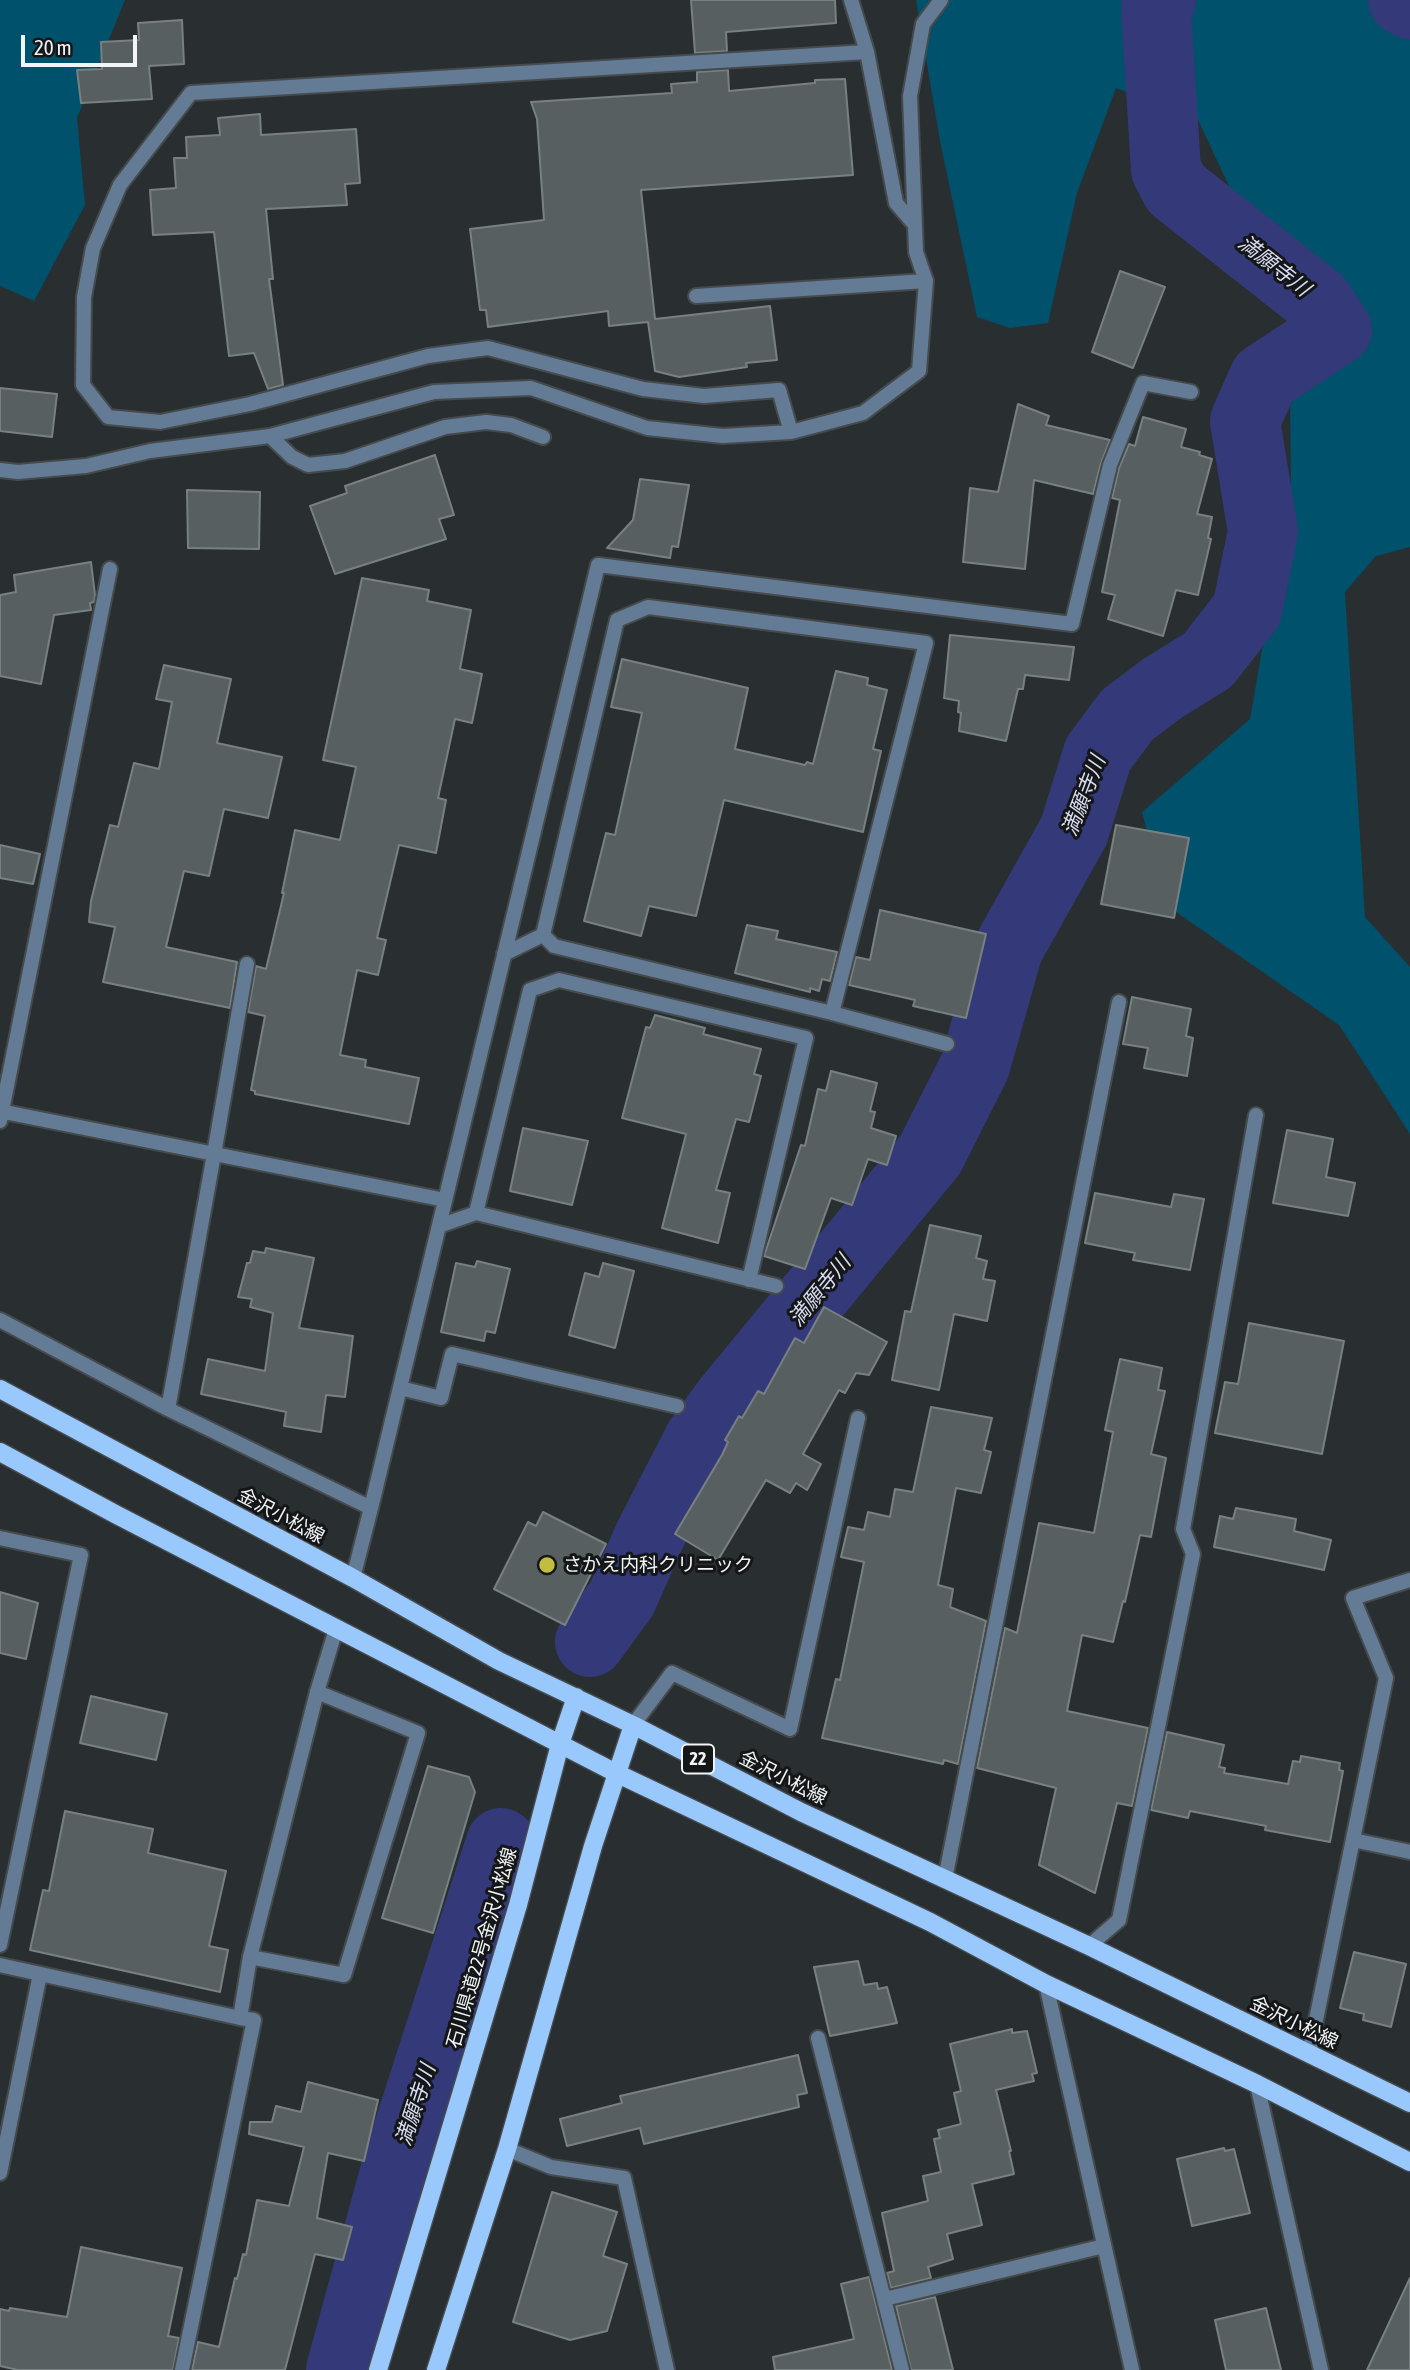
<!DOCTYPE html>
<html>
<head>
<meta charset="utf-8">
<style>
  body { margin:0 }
  #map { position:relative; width:1410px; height:2370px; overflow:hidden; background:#292e31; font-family:"Asap Condensed",sans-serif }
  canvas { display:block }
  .scale { position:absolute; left:21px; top:35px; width:116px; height:32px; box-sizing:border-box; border:4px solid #f1f5f7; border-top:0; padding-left:9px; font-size:21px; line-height:24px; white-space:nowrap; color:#f1f5f7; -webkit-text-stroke:5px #141617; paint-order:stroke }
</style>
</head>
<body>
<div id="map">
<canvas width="1410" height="2370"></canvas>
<div class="scale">20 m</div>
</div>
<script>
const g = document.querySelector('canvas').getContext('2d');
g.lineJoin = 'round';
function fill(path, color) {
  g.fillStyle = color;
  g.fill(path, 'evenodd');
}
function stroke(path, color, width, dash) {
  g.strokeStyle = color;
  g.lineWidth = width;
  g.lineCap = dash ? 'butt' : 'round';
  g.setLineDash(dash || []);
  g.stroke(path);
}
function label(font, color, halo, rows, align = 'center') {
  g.font = font + ' "Asap Condensed","Noto Sans JP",sans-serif';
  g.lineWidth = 6;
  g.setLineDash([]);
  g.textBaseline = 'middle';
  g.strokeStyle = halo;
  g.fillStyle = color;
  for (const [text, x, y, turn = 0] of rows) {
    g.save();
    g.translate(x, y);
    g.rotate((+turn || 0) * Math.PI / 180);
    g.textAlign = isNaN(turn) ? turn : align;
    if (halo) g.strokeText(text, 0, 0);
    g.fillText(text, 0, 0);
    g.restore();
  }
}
fill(new Path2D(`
  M 0,0 L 125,0 L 77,118 L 85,205 L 34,301 L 0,286 Z
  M 916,0 L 1410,0 L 1410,547 L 1376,556 L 1345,592 L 1365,917 L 1410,967 L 1410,1134 L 1339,1025 L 1166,905 L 1142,812 L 1250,719 L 1291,482 L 1290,405 L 1356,294 L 1245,220 L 1198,120 L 1116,88 L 1077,193 L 1048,323 L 1010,328 L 977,317 L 940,141 Z`), '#00516b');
stroke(new Path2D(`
  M 1403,0 L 1410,4
  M 590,1642 L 622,1598 L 650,1535 L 699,1440 L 729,1399 L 930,1155 L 975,1066 L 1008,949 L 1074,831 L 1098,754 L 1127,715 L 1163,688 L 1208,660 L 1247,610 L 1263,532 L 1245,421 L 1264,378 L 1337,330 L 1318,301 L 1176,189 L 1166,170 L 1156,9 L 1161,0
  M 341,2370 L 396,2169 L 501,1843`), '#343a79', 70);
const building = new Path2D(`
  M 691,0 L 835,0 L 836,23 L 726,32 L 727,51 L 695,53 Z
  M 182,20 L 184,64 L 149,66 L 152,99 L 81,103 L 77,70 L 102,69 L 101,42 L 139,40 L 138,23 Z
  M 728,70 L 729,91 L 815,83 L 815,80 L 845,79 L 853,175 L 641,190 L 655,319 L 770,306 L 777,360 L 746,363 L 747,367 L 679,377 L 655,371 L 648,322 L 609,326 L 608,311 L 488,327 L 486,310 L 480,310 L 470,229 L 544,220 L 537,119 L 531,102 L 672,93 L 671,84 L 697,82 L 697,72 Z
  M 260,114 L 261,135 L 356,129 L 360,183 L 345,184 L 347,205 L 266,209 L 273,279 L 269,279 L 283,385 L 268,389 L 254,353 L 229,356 L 214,232 L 153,235 L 150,190 L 176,188 L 174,158 L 187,158 L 186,137 L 220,135 L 218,118 Z
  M 1120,271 L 1165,287 L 1133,368 L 1092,352 Z
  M 0,388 L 57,394 L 52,437 L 0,431 Z
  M 1018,404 L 1049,416 L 1046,425 L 1110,440 L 1101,463 L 1093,494 L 1034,480 L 1025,569 L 963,562 L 970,488 L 998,492 Z
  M 1143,417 L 1186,429 L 1181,447 L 1200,452 L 1199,455 L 1212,459 L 1197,514 L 1212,517 L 1208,538 L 1211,539 L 1198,595 L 1176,590 L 1163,636 L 1108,619 L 1115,595 L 1102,592 L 1120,500 L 1112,498 L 1119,468 L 1129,444 L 1135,446 Z
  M 435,455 L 454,515 L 439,519 L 446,539 L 335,574 L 310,506 L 347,493 L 345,486 Z
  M 640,479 L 689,485 L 678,547 L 672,546 L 670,558 L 607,548 L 633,520 Z
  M 187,490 L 260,492 L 259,549 L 188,548 Z
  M 91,562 L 95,595 L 94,602 L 90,603 L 91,610 L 54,615 L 41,684 L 0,676 L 0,595 L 16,592 L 14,575 Z
  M 362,578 L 429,590 L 427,601 L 471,610 L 460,669 L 482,674 L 472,723 L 455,719 L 438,798 L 446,800 L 436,853 L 399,845 L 377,938 L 386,940 L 378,975 L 357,970 L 340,1055 L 366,1060 L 365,1067 L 419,1078 L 409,1124 L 255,1094 L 255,1091 L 251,1090 L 265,1016 L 248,1012 L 256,966 L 266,969 L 284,893 L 282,893 L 295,830 L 340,840 L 356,767 L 323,760 Z
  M 950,635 L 1074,647 L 1069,680 L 1025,675 L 1023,689 L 1018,689 L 1006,741 L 959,731 L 961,713 L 958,712 L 959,701 L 944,698 Z
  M 622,659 L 748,688 L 735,749 L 805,765 L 807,762 L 813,764 L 836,671 L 868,678 L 867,685 L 887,690 L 873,749 L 881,751 L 863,832 L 724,800 L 696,916 L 649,906 L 641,936 L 584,921 L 606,833 L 615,835 L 642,713 L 611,707 Z
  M 164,665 L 231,679 L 217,743 L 282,757 L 268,818 L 224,809 L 209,876 L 184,871 L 166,947 L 237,962 L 230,1008 L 103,982 L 115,927 L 89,922 L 91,901 L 110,825 L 118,827 L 134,763 L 159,769 L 172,702 L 156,699 Z
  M 1116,825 L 1189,838 L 1174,918 L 1101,904 Z
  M 0,845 L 40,854 L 33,884 L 0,878 Z
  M 880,910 L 986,934 L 966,1018 L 913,1006 L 915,1000 L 849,985 L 856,957 L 870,960 Z
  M 747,925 L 778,931 L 776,939 L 837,952 L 830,981 L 822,979 L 819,991 L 810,988 L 810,992 L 735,973 Z
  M 1132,997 L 1191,1009 L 1186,1036 L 1193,1038 L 1187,1076 L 1144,1068 L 1148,1048 L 1123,1044 Z
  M 655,1015 L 705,1028 L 703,1034 L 761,1049 L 754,1074 L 761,1076 L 749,1122 L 736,1119 L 716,1190 L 730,1193 L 718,1243 L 662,1228 L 686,1134 L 622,1118 L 646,1027 L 650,1028 Z
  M 831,1071 L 877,1083 L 870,1111 L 875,1112 L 871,1128 L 896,1136 L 887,1165 L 868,1159 L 852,1205 L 831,1198 L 805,1269 L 764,1256 L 801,1145 L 805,1146 L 818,1089 L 826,1091 Z
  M 523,1128 L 588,1141 L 572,1205 L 510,1191 Z
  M 1287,1130 L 1333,1139 L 1326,1177 L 1355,1183 L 1348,1216 L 1273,1203 Z
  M 1095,1193 L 1171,1207 L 1174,1194 L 1204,1199 L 1190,1270 L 1133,1260 L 1135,1253 L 1085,1243 Z
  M 930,1225 L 981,1236 L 976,1258 L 987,1261 L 983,1279 L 995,1281 L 987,1321 L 954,1314 L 939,1390 L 892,1380 L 905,1311 L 911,1312 Z
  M 266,1248 L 314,1258 L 299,1328 L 353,1336 L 345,1397 L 326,1395 L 321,1432 L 284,1426 L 286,1412 L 201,1394 L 208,1359 L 265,1371 L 273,1313 L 250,1307 L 252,1299 L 238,1297 L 247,1263 L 250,1263 L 253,1251 L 265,1253 Z
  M 477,1261 L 510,1269 L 495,1333 L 486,1331 L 484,1341 L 441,1332 L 456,1263 L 475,1267 Z
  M 603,1263 L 634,1271 L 615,1348 L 569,1335 L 585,1273 L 599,1277 Z
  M 824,1307 L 887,1342 L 869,1375 L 856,1373 L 845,1393 L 839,1390 L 803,1454 L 821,1464 L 807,1490 L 796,1483 L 790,1493 L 766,1480 L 718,1560 L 675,1534 L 722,1455 L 728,1442 L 725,1440 L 739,1416 L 742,1418 L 758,1391 L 764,1394 L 795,1338 L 804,1343 Z
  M 1249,1323 L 1344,1341 L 1322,1454 L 1215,1433 L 1225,1382 L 1238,1384 Z
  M 1120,1359 L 1162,1368 L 1158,1390 L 1165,1391 L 1151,1454 L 1166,1458 L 1151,1537 L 1140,1535 L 1125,1602 L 1123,1601 L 1113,1642 L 1082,1635 L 1067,1711 L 1148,1728 L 1132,1806 L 1117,1803 L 1095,1893 L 1039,1865 L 1056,1788 L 977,1768 L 1005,1628 L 1017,1633 L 1039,1523 L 1094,1533 L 1113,1432 L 1105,1430 Z
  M 931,1407 L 992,1418 L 984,1450 L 991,1452 L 981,1493 L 956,1488 L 938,1585 L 953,1589 L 950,1607 L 986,1621 L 958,1764 L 944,1760 L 943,1764 L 822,1738 L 836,1679 L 840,1680 L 864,1562 L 841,1557 L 848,1527 L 864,1530 L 868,1512 L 890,1517 L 895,1489 L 913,1492 Z
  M 1236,1508 L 1296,1519 L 1294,1531 L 1331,1540 L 1324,1570 L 1214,1547 L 1220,1516 L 1233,1519 Z
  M 543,1512 L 606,1544 L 565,1625 L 494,1589 L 528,1522 L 536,1526 Z
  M 0,1592 L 38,1603 L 26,1659 L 0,1653 Z
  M 91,1696 L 167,1714 L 156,1760 L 80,1743 Z
  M 1167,1732 L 1224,1745 L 1219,1767 L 1225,1768 L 1224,1773 L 1288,1784 L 1293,1761 L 1300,1762 L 1301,1756 L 1340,1763 L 1339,1770 L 1343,1771 L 1330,1842 L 1265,1830 L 1266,1826 L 1190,1811 L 1188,1818 L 1151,1810 Z
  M 428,1766 L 469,1777 L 475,1792 L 433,1933 L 382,1918 Z
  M 65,1811 L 153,1829 L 148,1853 L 226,1871 L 209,1946 L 228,1950 L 220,1992 L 30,1950 L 43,1890 L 49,1891 Z
  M 1354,1952 L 1406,1964 L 1391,2027 L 1363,2020 L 1364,2014 L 1340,2008 Z
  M 858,1961 L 864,1985 L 877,1983 L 878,1989 L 887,1987 L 897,2023 L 830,2036 L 814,1967 Z
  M 1012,2029 L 1012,2033 L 1027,2031 L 1037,2073 L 1032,2074 L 1034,2081 L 996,2090 L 1011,2151 L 1009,2151 L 1014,2174 L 972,2184 L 982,2225 L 947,2234 L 953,2259 L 928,2267 L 931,2278 L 891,2288 L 887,2273 L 894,2271 L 882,2213 L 928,2201 L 923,2176 L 941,2172 L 934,2139 L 940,2138 L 938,2130 L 961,2124 L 954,2093 L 961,2091 L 950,2044 Z
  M 798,2055 L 807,2093 L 797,2095 L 799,2107 L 644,2144 L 640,2128 L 567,2146 L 560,2119 L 622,2103 L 620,2096 Z
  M 308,2082 L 378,2100 L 364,2161 L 328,2153 L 317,2218 L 352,2227 L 343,2260 L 315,2254 L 285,2370 L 192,2370 L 198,2342 L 219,2347 L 235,2278 L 237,2279 L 243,2254 L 246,2255 L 257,2200 L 289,2206 L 304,2147 L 249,2134 L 250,2122 L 272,2122 L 276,2106 L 301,2112 Z
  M 1224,2148 L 1225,2151 L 1234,2149 L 1250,2213 L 1192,2226 L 1177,2159 Z
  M 552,2192 L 617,2212 L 603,2256 L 627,2264 L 607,2331 L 570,2340 L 513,2322 Z
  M 81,2247 L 182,2268 L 168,2336 L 179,2338 L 173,2370 L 18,2370 L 0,2366 L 0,2309 L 9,2311 L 10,2308 L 67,2317 Z
  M 869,2277 L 892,2370 L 775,2370 L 773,2357 L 854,2339 L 841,2284 Z
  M 1410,2278 L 1410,2370 L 1367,2370 Z
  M 935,2297 L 953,2370 L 911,2370 L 896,2306 Z
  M 1266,2308 L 1281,2370 L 1226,2370 L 1215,2320 Z`);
fill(building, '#585f60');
stroke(building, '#788081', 2);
const service = new Path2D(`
  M 696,296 L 926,281
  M 270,436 L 292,457 L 308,465 L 345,461 L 445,427 L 486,422 L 511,425 L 543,437
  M 214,1154 L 247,964
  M 250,1957 L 344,1975 L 418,1733 L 317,1692
  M 818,2038 L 902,2370
  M 885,2299 L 1104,2246`);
const minor = new Path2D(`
  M 851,0 L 867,52
  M 791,432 L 779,390 L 704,396 L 643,389 L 488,348 L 428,356 L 250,404 L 160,422 L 108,417 L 83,385 L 84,297 L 93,248 L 120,185 L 191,93 L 867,52 L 896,203 L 915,225
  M 0,470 L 18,472 L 86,466 L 150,451 L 270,436 L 434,392 L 531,388 L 647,428 L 723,436 L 791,432 L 863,413 L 919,371 L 926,281 L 916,252 L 910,96 L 923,24 L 941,0
  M 543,935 L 554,946 L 832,1013 L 947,1044
  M 504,954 L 543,935 L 617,620 L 648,607 L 926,643 L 832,1013
  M 0,1111 L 445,1200
  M 0,1121 L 110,569
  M 476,1213 L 530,990 L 559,980 L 806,1038 L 749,1280
  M 439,1226 L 476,1213 L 776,1286
  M 0,1320 L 168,1409 L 371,1508 L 598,565 L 1072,624 L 1110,465 L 1143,383 L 1191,392
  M 400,1388 L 441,1398 L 452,1354 L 677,1406
  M 168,1409 L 214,1154
  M 0,1538 L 81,1555 L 0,1945
  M 353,1578 L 371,1508
  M 633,1725 L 672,1673 L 790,1729 L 858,1418
  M 1353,1840 L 1410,1852
  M 945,1879 L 1119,1002
  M 1089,1946 L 1119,1920 L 1193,1554 L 1183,1529 L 1256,1115
  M 0,1965 L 240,2018 L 250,1957 L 317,1692 L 336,1629
  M 1046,1984 L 1132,2370
  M 1309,2054 L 1386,1678 L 1353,1598 L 1410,1580
  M 1257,2084 L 1321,2370
  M 507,2149 L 551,2167 L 624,2178 L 667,2370
  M 0,2173 L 40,1974
  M 182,2370 L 254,2020 L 240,2018`);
const primary = new Path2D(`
  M 0,1389 L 353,1578 L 499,1661 L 633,1725 L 801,1812 L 1089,1946 L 1410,2103
  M 0,1452 L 117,1515 L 616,1773 L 930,1922 L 1046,1984 L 1257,2084 L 1410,2162
  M 378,2370 L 518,1905 L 560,1744 L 576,1697
  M 436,2370 L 507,2149 L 593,1846 L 633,1725`);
stroke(service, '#454a4d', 18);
stroke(minor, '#454a4d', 18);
stroke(primary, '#454a4d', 21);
stroke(service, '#647b95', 14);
stroke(minor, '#647b95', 14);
stroke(primary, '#99c8fd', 18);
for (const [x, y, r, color] of [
  [547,1565,9,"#c1bd40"]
]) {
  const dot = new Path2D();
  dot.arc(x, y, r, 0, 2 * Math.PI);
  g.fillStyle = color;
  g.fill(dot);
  stroke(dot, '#141617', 2.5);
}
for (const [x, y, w] of [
  [698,1759,32]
]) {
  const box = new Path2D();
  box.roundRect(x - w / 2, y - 14.5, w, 29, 5);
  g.fillStyle = '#141617';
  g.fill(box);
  stroke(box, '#f1f5f7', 2);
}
label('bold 18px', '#f1f5f7', null, [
  ["22",698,1759]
]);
label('19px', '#f1f5f7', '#141617', [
  ["金沢小松線",281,1516,28],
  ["金沢小松線",783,1778,27],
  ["石川県道22号金沢小松線",482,1948,-74],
  ["金沢小松線",1294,2023,26]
]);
label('19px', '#f1f5f7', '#141617', [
  ["さかえ内科クリニック",563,1565]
], 'left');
label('italic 21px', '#d9ddf1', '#141617', [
  ["満願寺川",1274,266,38],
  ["満願寺川",1084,796,-69],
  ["満願寺川",820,1291,-51],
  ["満願寺川",416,2105,-72]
]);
</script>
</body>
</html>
